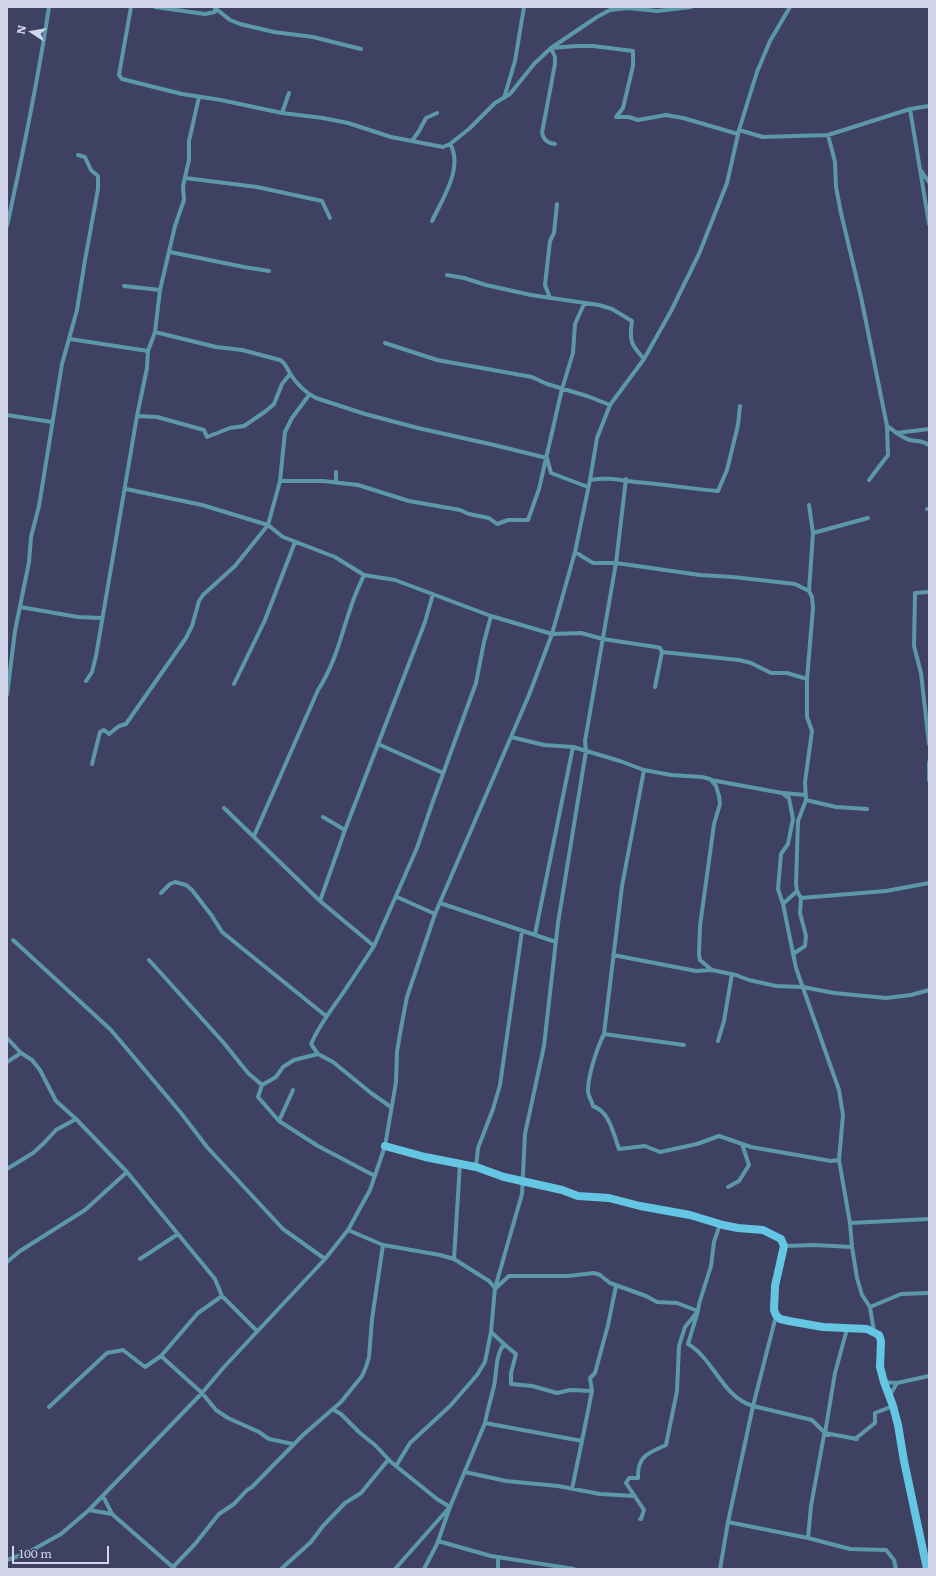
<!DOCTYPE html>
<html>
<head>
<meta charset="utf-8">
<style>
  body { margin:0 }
  #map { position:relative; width:936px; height:1576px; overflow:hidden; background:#3e4161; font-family:Literata,serif }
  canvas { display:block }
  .frame { position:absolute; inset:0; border:8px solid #d2d5e9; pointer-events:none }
  .north { position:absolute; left:12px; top:12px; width:40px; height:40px; -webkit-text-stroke:3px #3e4161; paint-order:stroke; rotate:282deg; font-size:11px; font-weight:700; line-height:16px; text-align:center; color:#d2d5e9 }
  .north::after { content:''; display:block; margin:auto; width:14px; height:18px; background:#d2d5e9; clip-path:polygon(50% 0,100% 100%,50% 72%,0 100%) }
  .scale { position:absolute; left:12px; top:1546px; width:97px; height:18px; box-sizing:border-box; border:2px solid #d2d5e9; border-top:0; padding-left:5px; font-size:12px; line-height:14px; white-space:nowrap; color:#d2d5e9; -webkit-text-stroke:3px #3e4161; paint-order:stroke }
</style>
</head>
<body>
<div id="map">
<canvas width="936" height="1576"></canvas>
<div class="frame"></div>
<div class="north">N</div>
<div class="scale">100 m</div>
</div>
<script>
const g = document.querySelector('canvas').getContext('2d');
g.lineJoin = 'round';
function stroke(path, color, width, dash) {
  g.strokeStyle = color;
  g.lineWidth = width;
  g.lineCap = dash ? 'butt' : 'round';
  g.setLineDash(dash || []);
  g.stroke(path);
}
stroke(new Path2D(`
  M 131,7 L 120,69 L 119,75 L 122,79 L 182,94 L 221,100 L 282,113 L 323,118 L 348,123 L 391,137 L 443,147 L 450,144 L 469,129 L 495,103 L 510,94 L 534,64 L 551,48 L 597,17 L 610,10 L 628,8 L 657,11 L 691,7
  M 155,7 L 205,14 L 215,12 L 215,7
  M 215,8 L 230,20 L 240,24 L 274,32 L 313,37 L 361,49
  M 504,98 L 515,61 L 524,7
  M 910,109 L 929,224
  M 282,113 L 289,93
  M 616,117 L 629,117 L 638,120 L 666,115 L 683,118 L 738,134
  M 739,130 L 763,137 L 828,135 L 910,109 L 929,106
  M 828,135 L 835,162 L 836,187 L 841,213 L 861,297 L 887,426 C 894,431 902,438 910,440 C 918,442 922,440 929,445
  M 412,141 L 419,131 L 426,118 L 437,113
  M 555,144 C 547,143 544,140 542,133 L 555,64 L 555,57 L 551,48 L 577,46 L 593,46 L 633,51 L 633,66 L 623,108 L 616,117
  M 921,171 L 929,182
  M 185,178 L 257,187 L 322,201 L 330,218
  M 432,221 C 442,200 464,167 450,144
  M 7,226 C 23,153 38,80 49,7
  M 170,252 L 244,267 L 269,271
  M 447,275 L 464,278 L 486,285 L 531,295 L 599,305 L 612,309 L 632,321 C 629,342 631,344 644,359
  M 124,286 L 160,290
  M 550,298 L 545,285 L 550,241 L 554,233 L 557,204
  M 155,332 L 216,347 L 242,350 L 280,360 C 286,363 287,369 291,375 C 297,384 306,393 316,398 L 365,414 L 418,428 L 494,445 L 547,458 L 551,473 L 588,487
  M 70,339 L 148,351
  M 385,343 L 437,360 L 532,377 L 547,384 L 587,396 L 610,405
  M 7,415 L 52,422
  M 137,416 L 157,417 L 204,430 L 207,437 L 230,428 L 244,426 L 266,411 L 274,404 L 282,384 L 290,374
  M 896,433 L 929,429
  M 590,480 C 607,477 619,480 636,482 C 664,484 691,489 718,491 L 727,470 L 738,425 L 740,406
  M 869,480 L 888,455 L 887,426
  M 280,481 L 323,481 L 358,485 L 409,501 L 460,510 L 469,514 L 489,518 L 497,524 L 508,520 L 528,520 L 539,489 L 562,389 L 573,353 L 575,324 L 584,304
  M 336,482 L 336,472
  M 126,489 L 202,505 L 268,525 L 283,537 L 335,557 L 364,575 L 395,580 L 491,616 L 552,634 L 581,633 L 603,639 L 656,647 L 660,648 L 662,652 L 655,687
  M 927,509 L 929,509
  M 813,533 L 868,518
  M 575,552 L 593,563 L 616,563 L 700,575 L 733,577 L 795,584 L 809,591 L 812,597 L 813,608 L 807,679 L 807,717 L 812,731 L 805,782 L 806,800 L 798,821 L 796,884 L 797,891 L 801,898 L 800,913 L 806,936 L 805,946 L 793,954
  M 809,591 L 813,533 L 809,505
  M 929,592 L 915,593 L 914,646 L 921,673 L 929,744
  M 20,607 L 78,617 L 102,618
  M 662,652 L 739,660 L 751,663 L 771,673 L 787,673 L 807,679
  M 86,681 L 92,672 L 96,656 L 137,416 L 147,368 L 148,351 L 155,332 L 160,290 L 175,226 L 184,200 L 183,186 L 189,160 L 189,141 L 199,97
  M 234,684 L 265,620 L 295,542
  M 7,695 L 15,631 L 29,562 L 31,537 L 39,506 L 62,364 L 77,310 L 85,260 L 98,189 L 98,176 L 91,170 L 85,157 L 78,155
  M 511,737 L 544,745 L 573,747 L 620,761 L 644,770 L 671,775 L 702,777 L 710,779 L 716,786 L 719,796 L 720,804 L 714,824 L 700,926 L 699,955 L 700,960 L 712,970
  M 378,744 L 443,773
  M 929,762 L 929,780
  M 92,764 L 100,732 L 104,730 L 109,734 L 119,726 L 126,724 L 186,638 L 192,626 L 199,601 L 203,595 L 235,566 L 268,525 L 280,481 L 285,432 L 292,418 L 309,395
  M 644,770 L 622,886 L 604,1034 C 597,1048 588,1075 588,1091 C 588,1096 592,1101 593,1106 C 610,1112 613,1133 619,1149 L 645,1146 L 660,1152 L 697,1144 L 719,1136 L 751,1147 L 831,1161 L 839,1160
  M 711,780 L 782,793 L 789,798 L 793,819 L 788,844 L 781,854 L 778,889 L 783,904 L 796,968 L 839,1090 L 843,1115 L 839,1160 L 850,1223 L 852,1247 L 857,1278 L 862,1295 L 870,1307 L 874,1332
  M 784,793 L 805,795
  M 806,800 L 836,807 L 867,809
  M 224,808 L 320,901 L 374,946 L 417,848 L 432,804 L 476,683 L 484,642 L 491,616
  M 323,817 L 345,830
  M 254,836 L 318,690 C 336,663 342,631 353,601 C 356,592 360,584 364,575
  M 161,893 L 170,884 L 175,882 L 186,885 L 192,890 L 212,916 L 222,932 L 326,1016
  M 397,897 L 435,914
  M 801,898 L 886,891 L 929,883
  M 320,901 L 345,830 L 425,622 L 433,594
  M 440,903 L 556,942
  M 783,904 L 797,891
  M 535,934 L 573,747
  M 13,940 L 111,1030 L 181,1113 L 207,1147 L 283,1229 L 325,1259
  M 374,946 C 365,960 355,975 345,990 C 333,1008 320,1023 311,1044 L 318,1054 L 333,1062 L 371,1093 L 391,1107
  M 613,955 L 696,971 L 712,970 L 736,975 L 749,980 L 776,986 L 803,987 L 834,993 L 886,998 L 911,995 L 929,990
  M 149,960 L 223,1042 L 248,1073 L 262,1085
  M 604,1034 L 684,1045
  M 7,1038 L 21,1053 L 32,1060 L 40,1070 L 56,1101 L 76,1119 L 127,1172 L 85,1210 L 20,1251 L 7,1262
  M 718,1041 L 724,1021 L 732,974
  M 7,1062 L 21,1053
  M 262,1085 L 276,1077 L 283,1067 L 294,1060 L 318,1054
  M 262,1085 L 258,1097 L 279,1121
  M 293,1090 L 279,1121 L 318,1146 L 375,1176
  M 476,1167 L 478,1148 L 493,1109 L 500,1085 L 522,931
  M 7,1169 L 33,1153 L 44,1143 L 56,1130 L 76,1119
  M 127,1172 L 215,1279 L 222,1296 L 257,1331
  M 728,1187 L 739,1181 L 749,1165 L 742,1144
  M 850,1223 L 929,1219
  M 348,1230 L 383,1245 L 440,1255 L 454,1259 L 489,1281 L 495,1288
  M 784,1246 L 815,1245 L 852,1247
  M 140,1259 L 178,1234
  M 454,1259 L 460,1163
  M 496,1288 L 509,1276 L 568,1276 L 594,1273 L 600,1275 L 610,1283 L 646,1296 L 657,1302 L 677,1303 L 698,1311 L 688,1344 C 714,1359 722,1397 753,1406 L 812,1420 L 825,1433 L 857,1439
  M 870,1307 L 901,1294 L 929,1293
  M 491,1332 L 504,1344 C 495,1356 497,1372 494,1386 C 491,1399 487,1411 485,1423 L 582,1441 L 592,1391
  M 504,1344 L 516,1354 L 511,1373 L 511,1384 L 532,1386 L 557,1393 L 570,1390 L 592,1391 L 590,1378 L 595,1373 L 608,1325 L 616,1286
  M 161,1356 L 198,1313 L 222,1296
  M 884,1382 L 897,1383 L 929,1376
  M 890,1395 L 897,1383
  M 49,1407 L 107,1353 L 123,1350 L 145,1367 L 161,1356 L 202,1393 L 216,1410 L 228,1418 L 259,1432 L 269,1439 L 293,1444
  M 334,1410 L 341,1414 L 360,1433 L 375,1445 L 391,1462 L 437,1499 L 450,1507
  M 825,1433 L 835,1373 L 847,1329
  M 829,1435 L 824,1435 L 811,1506 L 808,1538 L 850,1549 L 886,1550 L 894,1560 L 896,1569
  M 855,1439 L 875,1423 L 875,1413 L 893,1406
  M 396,1466 L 410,1443 L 450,1406 L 477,1375 L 485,1362 L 491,1332 L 495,1288 L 522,1194 L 525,1134 L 544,1046 L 558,923 L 586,751 L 585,741 L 616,563 L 626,479
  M 465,1472 L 506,1481 L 558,1486 L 600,1494 L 635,1496
  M 572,1489 L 582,1441
  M 103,1496 L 112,1514 L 175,1569
  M 89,1510 L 112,1514
  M 640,1519 L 641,1519 L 644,1510 L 626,1483 L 629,1478 L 638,1478 C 637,1456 648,1453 666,1445 L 677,1391 L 679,1346 L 685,1327 L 698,1311 L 699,1304 L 711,1266 L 714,1242 L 720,1224
  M 728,1522 L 753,1406 L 776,1316
  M 438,1541 L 491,1556 L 574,1569
  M 7,1560 L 27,1553 L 61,1534 L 89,1510 L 202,1393 L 224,1367 L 325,1259 L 348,1230 L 370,1190 L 385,1146 L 396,1082 L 397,1052 L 401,1028 L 407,997 L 435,914 L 529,695 L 552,634 L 575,552 L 590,480 L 597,438 L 610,405 L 644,359 L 671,311 L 699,254 L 727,183 L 739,130 L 757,72 L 770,41 L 790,7
  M 173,1567 L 195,1544 L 219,1514 L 234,1504 L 247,1490 L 252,1487 L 303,1435 L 341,1402 L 362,1376 L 366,1367 L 369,1357 L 372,1319 L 383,1245
  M 281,1569 L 311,1542 L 323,1526 L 345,1503 L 361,1493 L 388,1460
  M 395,1569 L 448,1509
  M 424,1569 L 437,1544 L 450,1507 L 485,1423
  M 498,1569 L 498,1557
  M 720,1569 L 728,1522 L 808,1538`), '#5d98aa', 4);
stroke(new Path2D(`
  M 385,1146 L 425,1157 L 476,1167 L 504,1177 L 562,1190 L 578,1196 L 609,1198 L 640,1206 L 690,1215 L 723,1225 L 738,1228 L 763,1230 L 781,1239 L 784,1246 L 775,1286 L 774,1310 L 776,1315 L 780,1319 L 789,1321 L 823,1327 L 867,1329 L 879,1335 L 881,1341 L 880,1367 L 884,1382 L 893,1406 L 898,1425 L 904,1461 L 927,1569`), '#64c6e3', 8);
</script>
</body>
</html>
